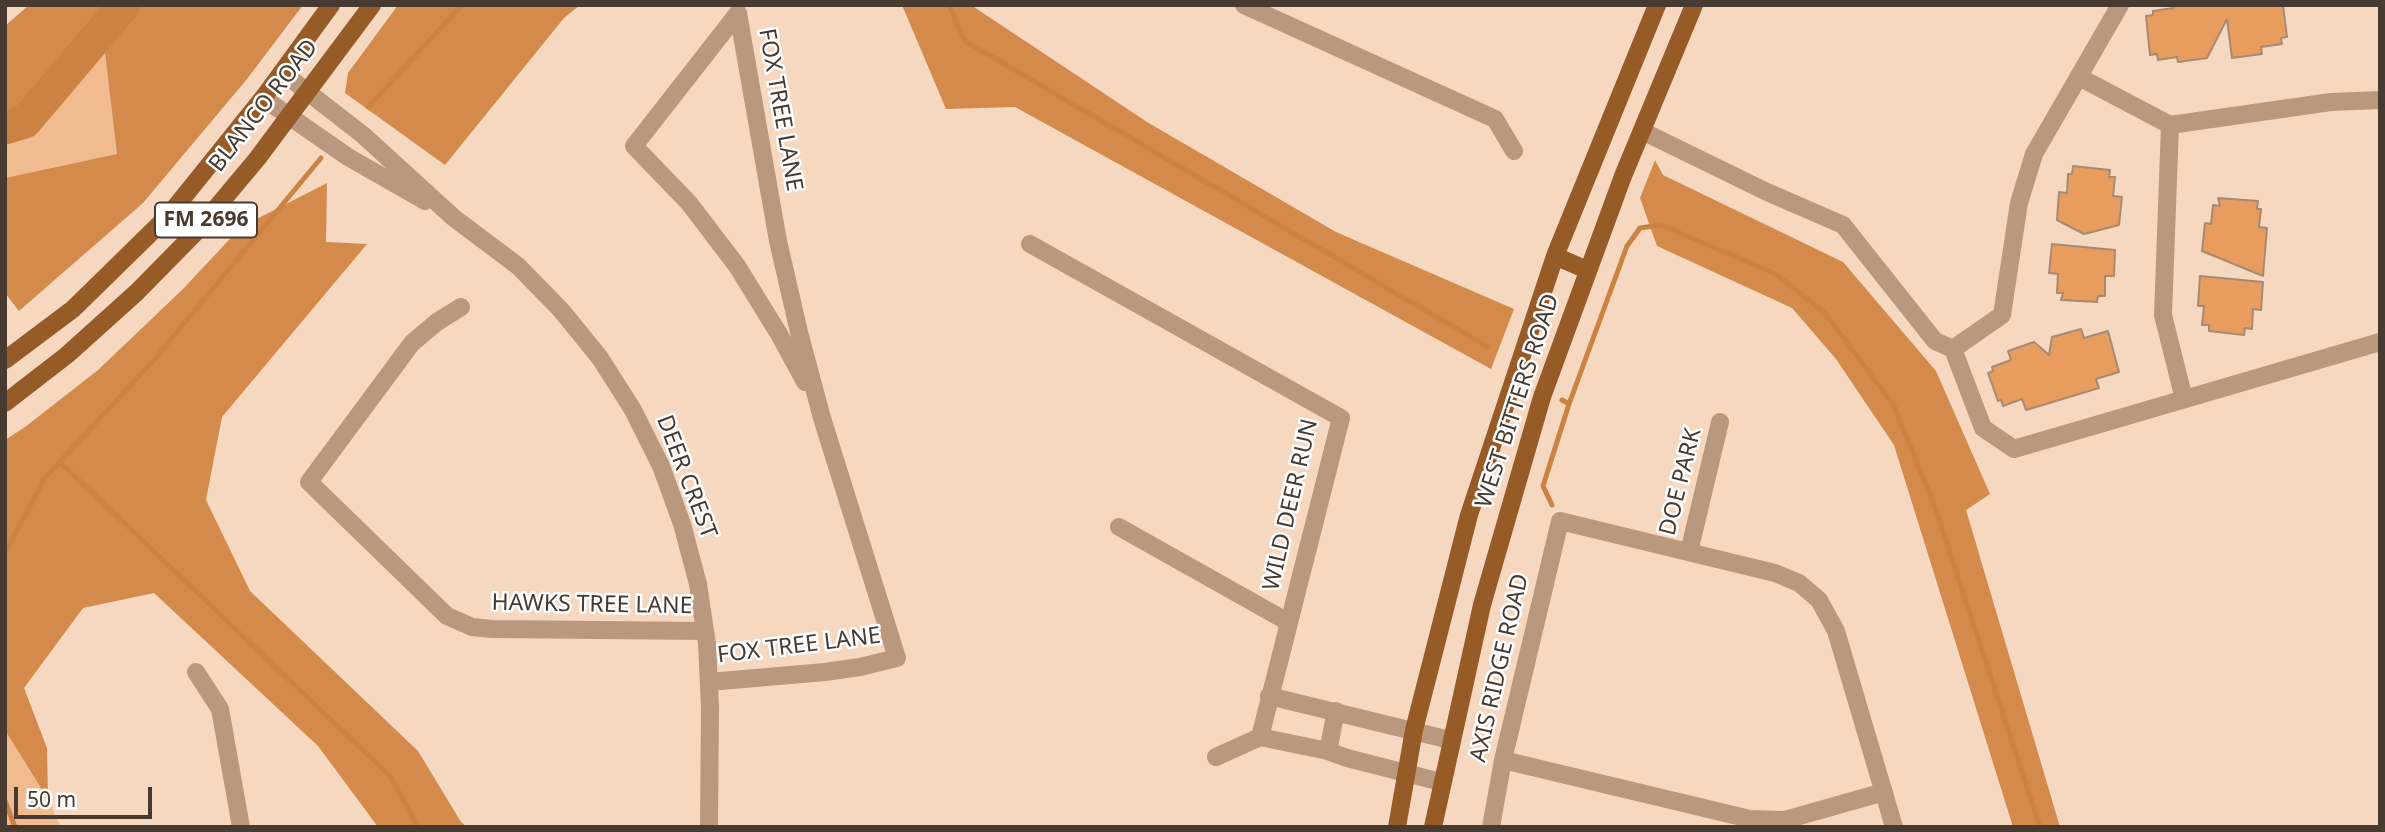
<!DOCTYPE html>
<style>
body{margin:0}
#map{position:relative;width:2385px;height:832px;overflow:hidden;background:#f6d8c1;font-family:"Noto Sans",sans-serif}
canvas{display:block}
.frame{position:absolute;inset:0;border:7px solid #463a31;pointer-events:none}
.scale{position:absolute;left:14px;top:787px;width:138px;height:32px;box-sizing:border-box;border:4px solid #463a31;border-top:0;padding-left:9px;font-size:21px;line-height:24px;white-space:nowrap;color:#463a31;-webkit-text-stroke:5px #fff;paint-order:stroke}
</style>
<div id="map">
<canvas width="2385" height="832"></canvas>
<div class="frame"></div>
<div class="scale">50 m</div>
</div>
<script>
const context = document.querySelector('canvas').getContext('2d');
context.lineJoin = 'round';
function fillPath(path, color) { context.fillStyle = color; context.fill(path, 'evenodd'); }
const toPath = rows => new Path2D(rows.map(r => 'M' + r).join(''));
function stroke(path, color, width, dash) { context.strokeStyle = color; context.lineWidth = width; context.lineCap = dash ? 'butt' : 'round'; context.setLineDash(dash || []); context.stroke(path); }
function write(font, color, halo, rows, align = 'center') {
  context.font = font + ' "Noto Sans",sans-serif'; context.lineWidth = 5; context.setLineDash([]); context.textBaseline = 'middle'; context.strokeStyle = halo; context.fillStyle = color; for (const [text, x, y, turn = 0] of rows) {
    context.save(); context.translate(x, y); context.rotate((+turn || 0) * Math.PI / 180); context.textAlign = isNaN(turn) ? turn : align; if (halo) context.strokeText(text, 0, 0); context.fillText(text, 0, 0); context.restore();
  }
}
fillPath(toPath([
 [105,52,117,154,5,178,5,114,15,111],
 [6,729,48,799,61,827,5,827]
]), '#f1bb90');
fillPath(toPath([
 [29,5,303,5,247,79,143,203,19,311,5,293,5,178,117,154,105,53,15,111,5,114,5,26],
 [398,5,580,5,564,18,445,165,345,93,348,73],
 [902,5,971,5,1147,122,1336,232,1514,309,1491,369,1015,107,946,109],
 [1655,160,1663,175,1843,262,1936,371,1990,494,1966,510,2060,827,2013,827,1894,445,1836,359,1792,308,1657,246,1640,198],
 [327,183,326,242,367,244,222,417,206,500,250,591,418,751,461,822,467,827,378,827,318,746,154,593,83,608,24,688,47,748,48,799,5,730,5,440,25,427,98,370,183,289,241,227]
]), '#d38a4b');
stroke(toPath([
 [949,5,965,41,1488,347],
 [368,107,462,5],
 [1562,400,1569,404,1627,246,1640,228,1661,225,1776,274,1825,313,1894,406,1935,507,2040,827],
 [60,462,390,776,418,827],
 [1552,505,1543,486,1569,404],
 [5,553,44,479,153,361,321,158],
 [5,801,15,827]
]), '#cb8243', 5);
stroke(toPath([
 [5,128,25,122,124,5]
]), '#cb8243', 33);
const building = toPath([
 [2173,5,2283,5,2287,37,2281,38,2282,44,2261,47,2262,54,2232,58,2227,19,2207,58,2178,62,2177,57,2158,60,2157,54,2150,55,2146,16,2153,15,2153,11,2173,8,2173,5],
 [2073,166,2110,170,2109,177,2115,177,2113,196,2122,197,2119,225,2084,234,2057,220,2059,192,2067,193,2068,174,2072,174,2073,166],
 [2218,198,2258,201,2257,209,2261,209,2259,227,2267,228,2263,276,2202,251,2205,223,2211,224,2213,205,2220,206,2218,198],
 [2052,244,2115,250,2114,276,2105,276,2105,296,2098,296,2097,302,2061,300,2063,293,2057,293,2058,274,2049,273,2052,244],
 [2200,276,2263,282,2261,310,2253,309,2252,329,2245,328,2244,335,2209,331,2209,325,2202,325,2204,306,2198,306,2200,276],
 [2081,329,2084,338,2108,331,2119,372,2096,379,2099,388,2026,410,2022,399,2003,406,2001,400,1998,401,1988,373,1993,371,1992,367,2011,360,2008,351,2034,342,2049,355,2052,337,2081,329]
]);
fillPath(building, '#e89c5e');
stroke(building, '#a68a74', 2);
stroke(toPath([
 [1244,5,1495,119,1514,151],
 [738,13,634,146,689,203,737,266,779,334,805,382],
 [282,72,363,135,454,218,518,266,561,310,600,358,633,410,661,466,682,524,698,584,707,644,710,707,709,827],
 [2079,77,2170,125,2331,102,2380,100],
 [263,98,348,157,425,201],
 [2170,125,2163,315,2184,399],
 [1642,131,1767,192,1843,225,1935,341,1953,349,2002,315,2019,203,2034,154,2120,5],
 [1030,244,1341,418,1260,737,1216,757],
 [461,307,437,322,412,343,309,482,447,616,472,627,492,629,705,631],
 [1953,349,1983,428,2014,449,2380,342],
 [1119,527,1288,622],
 [1689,552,1720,422],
 [196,672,220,709,241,827],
 [709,682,825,672,860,667,897,658,822,418,799,332,778,241,738,13],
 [1269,696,1450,740],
 [1260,737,1328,751,1347,758,1441,782],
 [1328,751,1336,711],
 [1503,760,1750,819,1785,820,1884,792],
 [1491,827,1503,760,1560,521,1775,573,1799,583,1819,600,1836,631,1894,827]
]), '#b9987e', 18);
stroke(toPath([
 [1555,256,1587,270],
 [5,360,73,309,169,215,263,98,331,5],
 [5,403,67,355,137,292,195,233,257,159,372,5],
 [1397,827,1414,730,1469,515,1555,256,1657,5],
 [1433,827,1482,605,1542,397,1623,176,1694,5]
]), '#965b27', 18);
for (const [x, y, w] of [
 [206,220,102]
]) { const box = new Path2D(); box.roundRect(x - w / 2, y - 17.5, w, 35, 5); context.fillStyle = '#fff'; context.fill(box); stroke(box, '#463a31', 2); }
write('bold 21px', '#463a31', null, [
 ["FM 2696",206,220]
]);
write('23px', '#463a31', '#fff', [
 ["BLANCO ROAD",264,106,-52],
 ["FOX TREE LANE",780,110,80],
 ["WEST BITTERS ROAD",1518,401,-72],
 ["DEER CREST",686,477,69],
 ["DOE PARK",1681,482,-76],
 ["WILD DEER RUN",1291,505,-77],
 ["HAWKS TREE LANE",592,605,1],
 ["FOX TREE LANE",799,646,-7],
 ["AXIS RIDGE ROAD",1500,668,-77]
]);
</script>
